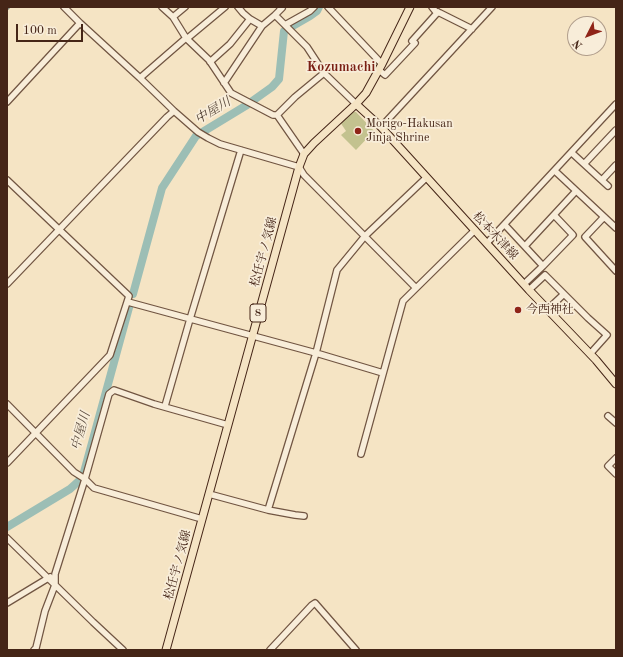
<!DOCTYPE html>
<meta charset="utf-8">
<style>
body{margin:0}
#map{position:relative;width:623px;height:657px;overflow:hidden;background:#f5e4c4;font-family:"Old Standard TT",serif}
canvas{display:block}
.frame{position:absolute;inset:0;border:8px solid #452517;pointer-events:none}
.north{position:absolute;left:567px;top:16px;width:40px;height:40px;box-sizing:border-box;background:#f8edd9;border:1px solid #b09d8b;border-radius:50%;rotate:228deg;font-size:11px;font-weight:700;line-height:16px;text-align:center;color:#452517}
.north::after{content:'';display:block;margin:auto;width:14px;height:18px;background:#8f2418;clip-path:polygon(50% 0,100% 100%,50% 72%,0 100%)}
.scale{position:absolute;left:16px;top:24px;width:67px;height:18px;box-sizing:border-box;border:2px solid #452517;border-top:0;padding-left:5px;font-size:12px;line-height:14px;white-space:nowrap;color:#452517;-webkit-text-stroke:3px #f8edd9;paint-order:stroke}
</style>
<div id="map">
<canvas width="623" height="657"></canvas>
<div class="frame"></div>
<div class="north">N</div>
<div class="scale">100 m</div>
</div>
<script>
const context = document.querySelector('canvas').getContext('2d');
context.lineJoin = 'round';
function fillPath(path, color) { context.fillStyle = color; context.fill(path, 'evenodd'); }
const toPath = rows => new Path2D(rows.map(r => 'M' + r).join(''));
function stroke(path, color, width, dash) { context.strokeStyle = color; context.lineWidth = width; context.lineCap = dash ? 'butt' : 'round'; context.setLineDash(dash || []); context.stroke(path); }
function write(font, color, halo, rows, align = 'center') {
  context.font = font + ' "Old Standard TT","Noto Serif JP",serif'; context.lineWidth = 3.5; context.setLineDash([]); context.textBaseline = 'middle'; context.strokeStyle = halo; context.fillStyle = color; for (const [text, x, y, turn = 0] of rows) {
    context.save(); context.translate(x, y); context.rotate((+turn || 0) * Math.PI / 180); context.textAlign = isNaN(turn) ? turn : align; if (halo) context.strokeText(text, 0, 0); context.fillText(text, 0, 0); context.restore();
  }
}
fillPath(toPath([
 [351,112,356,112,374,131,356,150,341,135,346,131,340,122]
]), '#c3c28f');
stroke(toPath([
 [7,10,10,7]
]), '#798176', 1.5);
stroke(toPath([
 [251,102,272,87,279,79,284,31,310,16,317,11,319,7],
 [133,294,162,188,196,136,247,105],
 [7,527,70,489,80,480,84,472,130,304]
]), '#9cbeb5', 8);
const minor = toPath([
 [64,7,80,23,140,78,174,111,198,132,208,138,220,144,299,167,304,175,416,288],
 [162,7,173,17,186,38,209,60,231,93,273,115,277,115,304,154],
 [238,7,243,13,250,19],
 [328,7,382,64],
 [432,7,436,12,440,13,472,29],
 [275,15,282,8,280,7],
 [173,17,185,7],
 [285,25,310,11,314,7],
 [412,41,438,12],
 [210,62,230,44,250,19,262,26],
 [379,70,385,75,415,43],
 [140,78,186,38,189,37,225,7],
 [224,83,262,26,275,15,307,47,324,73,356,104],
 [7,102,80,23],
 [277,115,295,97,324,73],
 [381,127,492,7],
 [572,153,608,186],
 [585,163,616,130],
 [555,171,616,228],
 [7,180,129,296,110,355,7,463],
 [602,180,616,165],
 [604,217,585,237,616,271],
 [505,225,543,266],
 [487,243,616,104],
 [525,246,576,191],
 [7,284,167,117,174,111],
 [524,284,543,266,573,235,554,215],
 [529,290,545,275,588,318,607,335,590,354],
 [128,302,316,353,383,373],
 [548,309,564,294],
 [7,404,74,472,85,479,94,488,202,519],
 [165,406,190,319,241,150],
 [608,416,616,423],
 [361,454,403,301,475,230],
 [616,458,608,466,616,474],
 [209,494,268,510,295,515,304,516],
 [268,510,316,353,337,270,365,236,426,178],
 [7,538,93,622,123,650],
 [7,603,50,577],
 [34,650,36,648,45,611,55,585,55,574,85,479,109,394,114,390,154,404,228,425],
 [270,650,312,605,315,603,356,650]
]);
const major = toPath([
 [356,104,381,127,529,290,596,360,616,384],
 [166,650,299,167,304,154,314,143,356,104,366,93,382,64,410,7]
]);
stroke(minor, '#715542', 8);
stroke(major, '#452517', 9);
stroke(minor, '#f8edd9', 5.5);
stroke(major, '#f5e4c4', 7);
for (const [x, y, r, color] of [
 [358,131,4,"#8f2418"],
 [518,310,4,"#8f2418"]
]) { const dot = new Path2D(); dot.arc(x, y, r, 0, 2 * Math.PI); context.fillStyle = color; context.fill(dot); stroke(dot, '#f8edd9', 1.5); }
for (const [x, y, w] of [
 [258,313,16]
]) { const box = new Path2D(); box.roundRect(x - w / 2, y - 9, w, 18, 3); context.fillStyle = '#f8edd9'; context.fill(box); stroke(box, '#452517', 1); }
write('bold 11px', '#452517', null, [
 ["8",258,313]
]);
write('12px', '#452517', '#f8edd9', [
 ["Morigo-Hakusan",366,124],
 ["Jinja Shrine",366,138],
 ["今西神社",526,310]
], 'left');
write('12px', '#452517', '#f8edd9', [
 ["松本木津線",495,236,47],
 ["松任宇ノ気線",264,252,-75],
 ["松任宇ノ気線",178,565,-75]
]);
write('italic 13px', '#5b4b3e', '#f8edd9', [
 ["中屋川",213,111,-31],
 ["中屋川",81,431,-74]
]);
write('bold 14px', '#7a1f14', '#f8edd9', [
 ["Kozumachi",341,67]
]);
</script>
